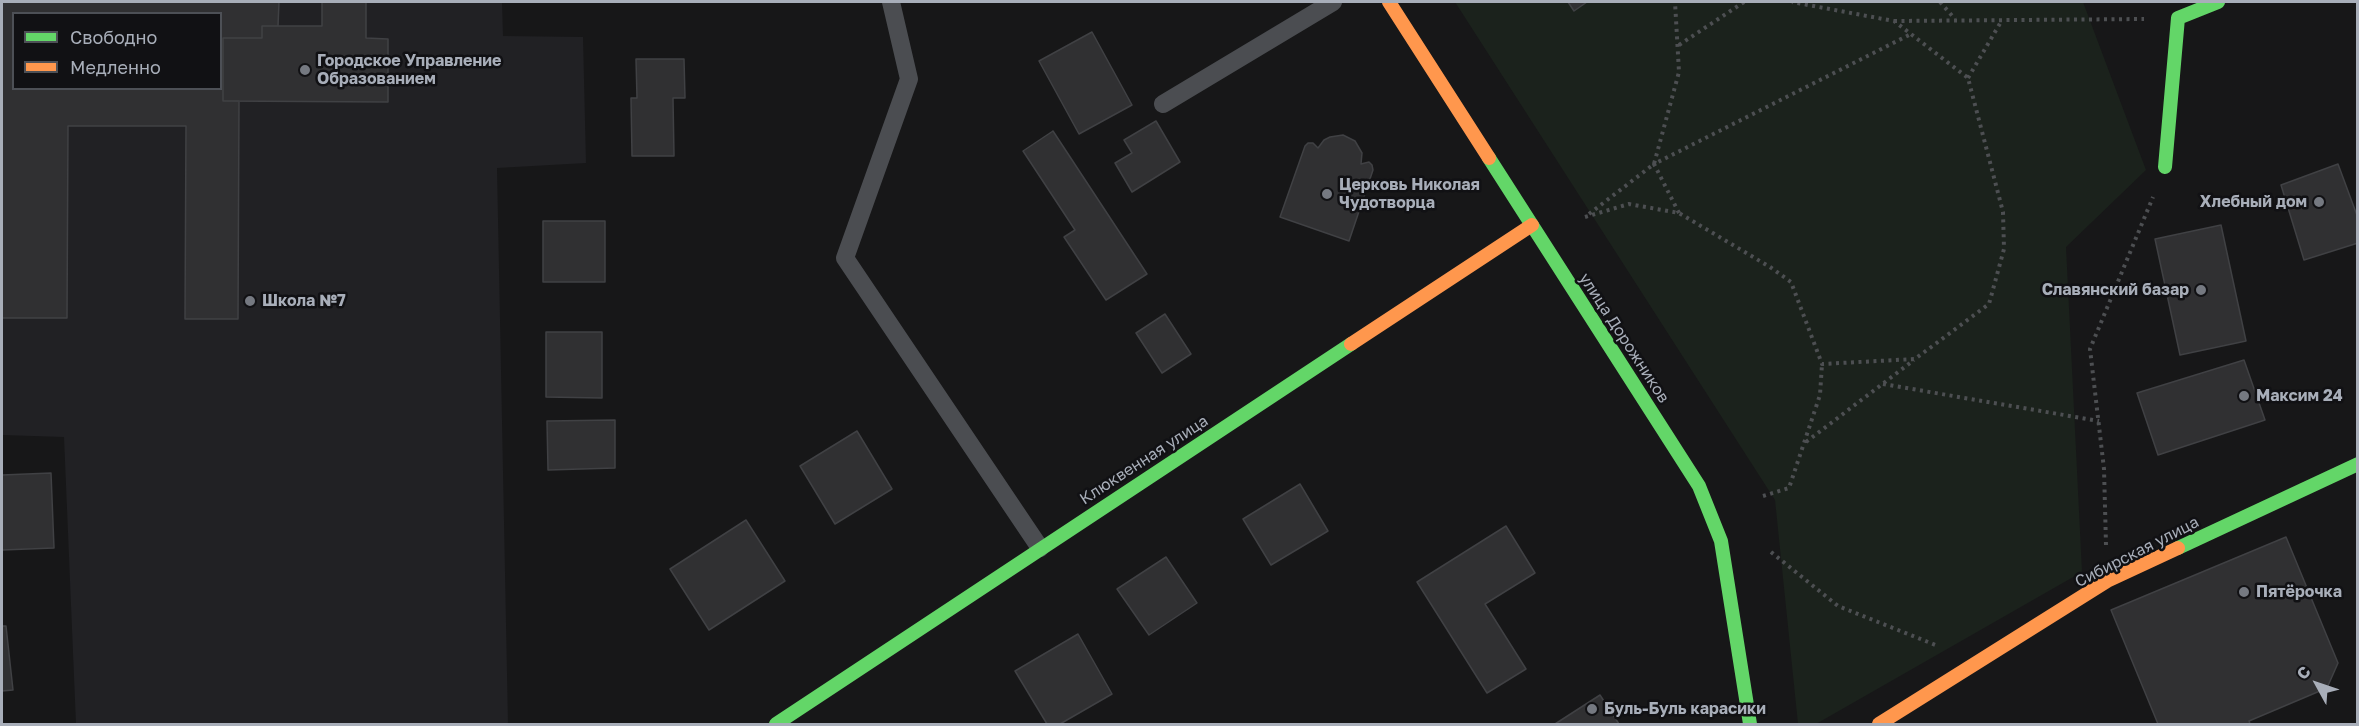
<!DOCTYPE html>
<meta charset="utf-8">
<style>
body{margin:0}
#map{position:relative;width:2359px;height:726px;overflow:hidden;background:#171718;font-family:"Golos Text",sans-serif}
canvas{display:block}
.frame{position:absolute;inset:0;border:3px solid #a8aeb9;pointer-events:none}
.legend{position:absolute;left:12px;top:12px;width:210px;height:78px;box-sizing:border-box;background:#111114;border:2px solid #4d5056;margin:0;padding:8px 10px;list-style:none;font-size:18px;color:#a8aeb9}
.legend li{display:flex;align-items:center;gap:12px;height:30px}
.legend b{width:30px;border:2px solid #4d5056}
.north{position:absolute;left:2287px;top:654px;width:60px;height:60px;-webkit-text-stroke:4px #111114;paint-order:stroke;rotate:310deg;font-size:16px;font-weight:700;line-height:24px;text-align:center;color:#a8aeb9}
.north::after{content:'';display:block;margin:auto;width:21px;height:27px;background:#a8aeb9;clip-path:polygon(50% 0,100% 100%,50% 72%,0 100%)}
</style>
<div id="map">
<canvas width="2359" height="726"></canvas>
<div class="frame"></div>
<ul class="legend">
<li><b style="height:8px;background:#63d668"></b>Свободно</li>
<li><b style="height:8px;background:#ff974d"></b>Медленно</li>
</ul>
<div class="north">С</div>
</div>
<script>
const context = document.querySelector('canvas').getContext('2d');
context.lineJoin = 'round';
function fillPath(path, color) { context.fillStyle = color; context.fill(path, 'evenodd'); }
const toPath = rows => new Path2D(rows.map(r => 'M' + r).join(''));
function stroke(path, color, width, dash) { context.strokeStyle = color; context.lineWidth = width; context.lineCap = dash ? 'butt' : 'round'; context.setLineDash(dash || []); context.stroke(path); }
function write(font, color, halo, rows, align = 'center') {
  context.font = font + ' "Golos Text",sans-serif'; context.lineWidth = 5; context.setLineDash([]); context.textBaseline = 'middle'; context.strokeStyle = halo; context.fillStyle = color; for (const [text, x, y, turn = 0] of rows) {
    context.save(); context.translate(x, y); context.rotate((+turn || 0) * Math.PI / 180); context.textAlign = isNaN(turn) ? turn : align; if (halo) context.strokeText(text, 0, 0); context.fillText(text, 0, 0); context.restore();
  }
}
fillPath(toPath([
 [2,2,502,2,503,36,583,37,586,163,497,168,508,724,76,724,64,437,2,435],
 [14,14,220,14,220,88,14,88]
]), '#212124');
fillPath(toPath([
 [1455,2,2083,2,2146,170,2066,247,2082,572,1816,724,1798,724,1775,500]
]), '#1b221c');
const building = toPath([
 [2,2,279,2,278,26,262,26,262,38,223,38,223,101,239,101,238,319,185,319,186,126,68,126,67,318,2,318,2,2],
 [14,14,220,14,220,88,14,88,14,14],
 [322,2,366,2,366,38,388,39,388,102,223,101,223,38,262,38,262,26,322,26,322,2],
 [1568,2,1587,2,1574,11,1568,2],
 [1092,32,1132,105,1079,134,1039,61,1092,32],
 [636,59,684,59,685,98,673,98,674,156,632,156,631,98,637,98,636,59],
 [1156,121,1180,162,1132,192,1115,163,1132,153,1124,140,1156,121],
 [1053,131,1147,274,1106,300,1064,237,1075,230,1023,151,1053,131],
 [1343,135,1355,141,1362,153,1361,164,1369,162,1372,165,1373,170,1349,241,1280,217,1305,146,1308,143,1313,143,1318,148,1324,140,1330,137,1343,135],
 [2338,164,2358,218,2358,243,2304,260,2281,185,2338,164],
 [543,221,605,221,605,282,543,282,543,221],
 [2221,225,2246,341,2180,355,2155,239,2221,225],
 [1165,314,1191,354,1162,373,1136,333,1165,314],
 [546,332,602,332,602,398,546,397,546,332],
 [2244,360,2265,420,2158,455,2137,393,2244,360],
 [615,420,615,468,548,470,547,421,615,420],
 [857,431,892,489,835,524,800,466,857,431],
 [51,473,54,548,2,550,2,475,51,473],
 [1300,484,1328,531,1271,565,1243,519,1300,484],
 [746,520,785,581,709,630,670,569,746,520],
 [1506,526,1535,573,1485,604,1526,669,1487,693,1417,582,1506,526],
 [2286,537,2338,663,2327,688,2249,721,2250,724,2158,724,2111,610,2286,537],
 [1166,557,1197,603,1149,635,1117,589,1166,557],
 [2,626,6,626,13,690,2,691,2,626],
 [1078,634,1112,694,1060,724,1047,724,1015,671,1078,634],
 [1600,695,1619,724,1555,724,1600,695]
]);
fillPath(building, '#303032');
stroke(building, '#404144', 1.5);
stroke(toPath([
 [1940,2,1955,19],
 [1894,21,2144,19],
 [1679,45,1744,2],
 [1968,78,2002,20],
 [1679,213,1654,164,1911,34],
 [1589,214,1654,164,1679,72,1675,2],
 [1585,217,1629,204,1679,213,1770,267,1791,282,1822,364,1915,359,1989,304,2004,249,2003,212,1968,78,1894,21,1792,2],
 [1883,384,2099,421],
 [1806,442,1914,360],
 [1763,496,1789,488,1820,395,1822,364],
 [2106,545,2104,469,2090,349,2153,197],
 [1771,552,1838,606,1938,646]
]), '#4d4f52', 4, [3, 4.5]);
stroke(toPath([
 [891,2,909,79,845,258,1040,548],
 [1163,104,1333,2]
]), '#4b4d51', 18);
stroke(toPath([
 [1489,158,1699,486,1721,541,1750,724],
 [2165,167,2178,18,2218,2],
 [2178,548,2358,464],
 [776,724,1351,344]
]), '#63d668', 14);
stroke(toPath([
 [1389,2,1489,158],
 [1351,344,1532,225],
 [1879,724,2107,581,2178,548]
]), '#ff974d', 14);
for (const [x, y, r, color] of [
 [305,70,6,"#757981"],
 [1327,194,6,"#757981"],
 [2319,202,6,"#757981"],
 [2201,290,6,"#757981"],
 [250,301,6,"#757981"],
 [2244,396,6,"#757981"],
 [2244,592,6,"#757981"],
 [1592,709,6,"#757981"]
]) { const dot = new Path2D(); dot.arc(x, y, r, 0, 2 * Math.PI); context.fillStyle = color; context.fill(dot); stroke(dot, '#111114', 2); }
write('bold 16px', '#a8aeb9', '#111114', [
 ["Городское Управление",317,61],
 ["Образованием",317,79],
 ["Церковь Николая",1339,185],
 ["Чудотворца",1339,203],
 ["Хлебный дом",2307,202,"right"],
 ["Славянский базар",2189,290,"right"],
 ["Школа №7",262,301],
 ["Максим 24",2256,396],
 ["Пятёрочка",2256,592],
 ["Буль-Буль карасики",1604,709]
], 'left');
write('16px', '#a8aeb9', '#111114', [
 ["улица Дорожников",1624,338,57],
 ["Клюквенная улица",1144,460,-33],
 ["Сибирская улица",2137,552,-27]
]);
</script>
